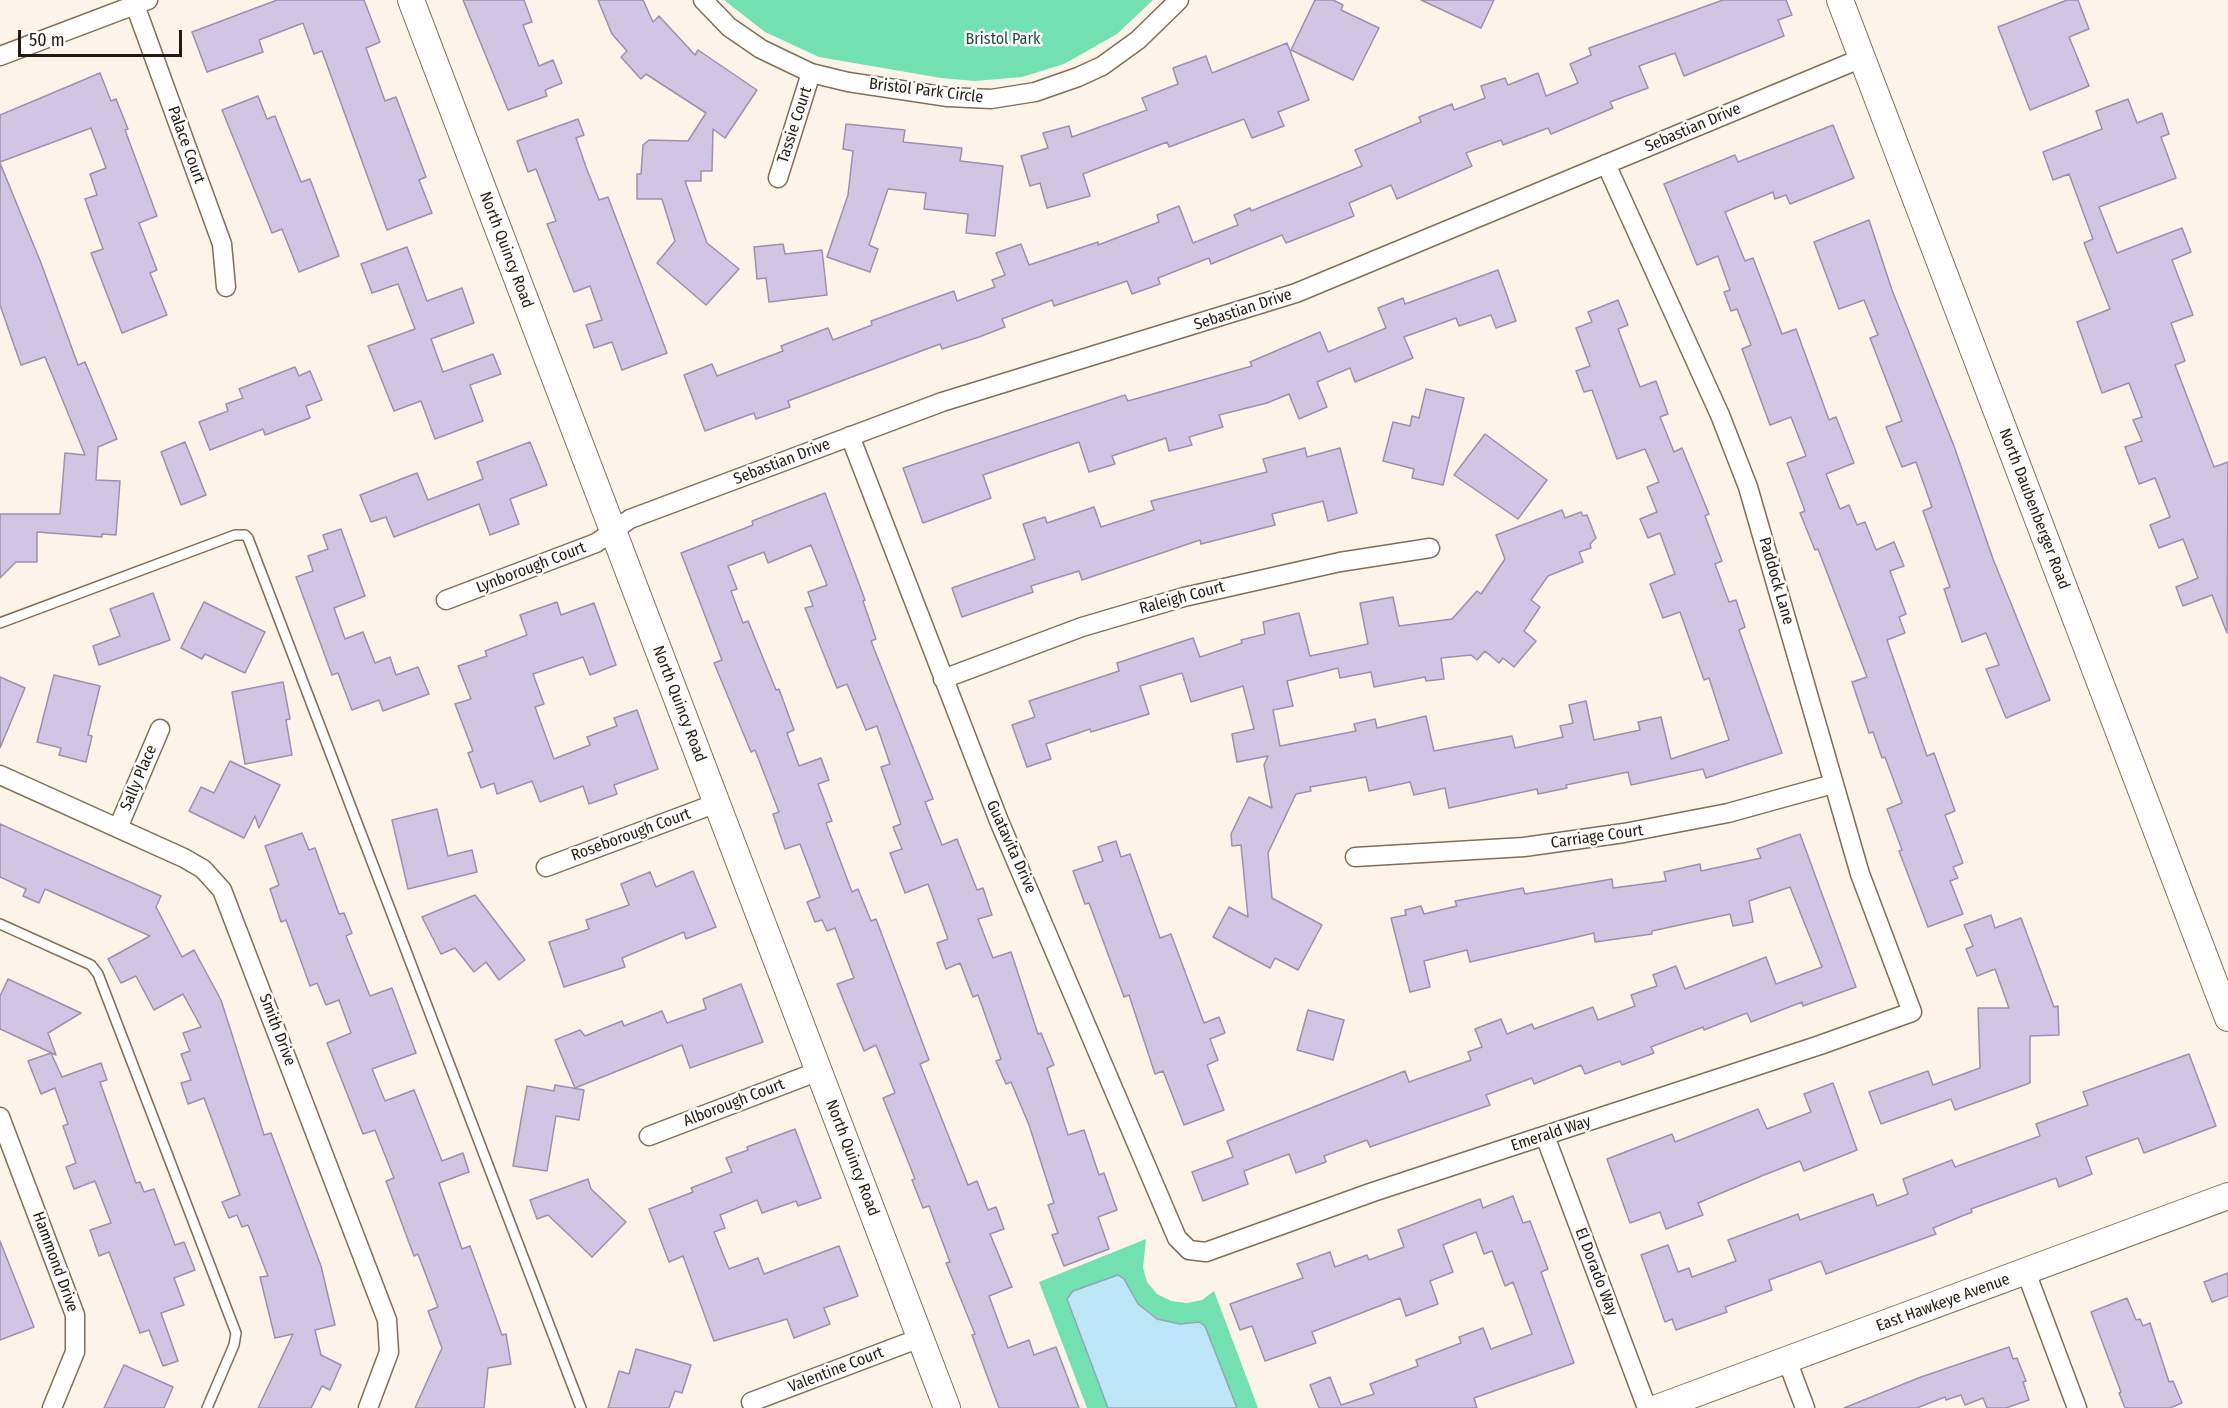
<!DOCTYPE html>
<style>
body{margin:0}
#map{position:relative;width:2228px;height:1408px;overflow:hidden;background:#fdf4e9;font-family:"Fira Sans Condensed",sans-serif}
canvas{display:block}
.scale{position:absolute;left:18px;top:30px;width:164px;height:27px;box-sizing:border-box;border:3px solid #221b11;border-top:0;padding-left:8px;font-size:18px;line-height:21px;white-space:nowrap;color:#221b11;-webkit-text-stroke:4px #fff;paint-order:stroke}
</style>
<div id="map">
<canvas width="2228" height="1408"></canvas>
<div class="scale">50 m</div>
</div>
<script>
const context = document.querySelector('canvas').getContext('2d');
context.lineJoin = 'round';
function fillPath(path, color) { context.fillStyle = color; context.fill(path, 'evenodd'); }
const toPath = rows => new Path2D(rows.map(r => 'M' + r).join(''));
function stroke(path, color, width, dash) { context.strokeStyle = color; context.lineWidth = width; context.lineCap = dash ? 'butt' : 'round'; context.setLineDash(dash || []); context.stroke(path); }
function write(font, color, halo, rows, align = 'center') {
  context.font = font + ' "Fira Sans Condensed",sans-serif'; context.lineWidth = 5; context.setLineDash([]); context.textBaseline = 'middle'; context.strokeStyle = halo; context.fillStyle = color; for (const [text, x, y, turn = 0] of rows) {
    context.save(); context.translate(x, y); context.rotate((+turn || 0) * Math.PI / 180); context.textAlign = isNaN(turn) ? turn : align; if (halo) context.strokeText(text, 0, 0); context.fillText(text, 0, 0); context.restore();
  }
}
fillPath(toPath([
 [724,0,1153,0,1117,34,1064,64,1022,77,975,81,941,78,819,57,765,32],
 [1146,1239,1143,1268,1147,1282,1157,1294,1171,1301,1187,1303,1202,1300,1214,1291,1258,1408,1087,1408,1039,1282]
]), '#73e0b2');
const water = toPath([
 [1118,1275,1124,1279,1138,1304,1157,1319,1180,1324,1199,1322,1205,1326,1237,1408,1108,1408,1067,1299,1073,1291,1118,1275]
]);
fillPath(water, '#bce6f7');
stroke(water, '#8ea9b2', 1.5);
const building = toPath([
 [277,0,364,0,380,42,366,48,385,101,396,97,426,177,419,180,432,213,387,230,322,51,314,54,303,23,259,40,263,52,207,72,192,32,277,0],
 [463,0,524,0,532,22,523,25,539,66,553,60,562,83,545,90,547,96,508,110,463,0],
 [598,0,643,0,653,22,659,16,695,55,698,50,757,90,725,138,713,129,712,171,701,171,701,181,685,181,707,243,739,269,706,305,657,263,675,241,662,199,637,199,637,174,641,174,643,145,649,140,688,141,706,113,646,74,641,79,639,77,621,57,627,51,612,34,598,0],
 [1315,0,1333,0,1343,5,1341,10,1379,28,1353,80,1291,50,1315,0],
 [1421,0,1494,0,1481,28,1421,0],
 [1723,0,1786,0,1792,15,1778,20,1784,36,1684,76,1675,53,1639,66,1648,88,1610,102,1613,108,1551,134,1548,128,1503,145,1501,140,1466,153,1472,166,1397,199,1391,185,1349,203,1354,216,1286,243,1282,235,1211,264,1209,258,1158,278,1160,284,1132,294,1127,281,1054,306,1052,300,1002,319,1005,327,979,337,942,349,940,344,788,401,790,407,756,419,754,413,705,431,684,375,712,364,717,376,783,351,781,346,828,328,833,340,872,325,871,321,954,291,957,301,995,287,992,280,1005,275,996,253,1021,244,1029,265,1098,242,1098,245,1159,222,1157,215,1179,206,1193,243,1238,225,1234,215,1250,208,1251,211,1362,166,1355,150,1421,122,1419,117,1452,104,1454,110,1485,98,1481,86,1505,78,1508,85,1538,73,1546,96,1578,83,1570,64,1591,55,1589,48,1723,0],
 [2067,0,2078,0,2089,29,2069,37,2089,86,2030,110,1998,27,2067,0],
 [1287,43,1309,100,1278,112,1284,126,1252,138,1244,119,1169,147,1167,142,1083,174,1090,196,1047,208,1040,183,1030,186,1021,156,1048,148,1043,133,1069,126,1072,137,1147,110,1142,98,1178,84,1173,68,1206,56,1212,73,1287,43],
 [100,73,111,101,116,99,128,129,125,130,157,216,139,223,157,270,150,273,167,315,122,333,91,253,103,249,85,199,97,195,90,174,106,168,91,128,0,162,0,115,100,73],
 [258,96,267,119,275,116,301,182,310,179,339,256,299,272,282,229,272,233,222,110,258,96],
 [2128,99,2137,123,2162,113,2169,134,2161,137,2176,178,2099,207,2117,253,2182,228,2191,252,2172,260,2193,315,2171,323,2185,361,2175,365,2214,467,2228,462,2227,633,2212,595,2183,606,2176,587,2198,578,2183,539,2159,548,2150,525,2170,517,2155,478,2139,484,2125,447,2142,441,2133,420,2142,417,2129,383,2102,393,2077,322,2110,309,2084,243,2093,239,2069,174,2053,180,2043,152,2102,129,2096,111,2128,99],
 [578,119,584,135,576,138,586,167,599,200,608,197,667,353,622,370,612,342,594,348,586,325,602,320,590,286,574,292,547,224,556,221,536,169,528,172,517,141,578,119],
 [846,124,905,130,903,142,962,148,960,161,1003,166,995,236,966,233,968,214,924,209,926,193,888,189,869,245,878,249,870,272,827,257,848,195,853,151,843,149,846,124],
 [1833,125,1854,178,1790,204,1786,195,1775,199,1773,192,1725,212,1745,261,1753,258,1782,334,1796,329,1829,420,1836,417,1854,463,1826,474,1840,509,1849,505,1857,525,1865,522,1876,550,1894,542,1904,566,1890,571,1906,614,1899,617,1905,633,1887,640,1927,756,1934,753,1955,811,1945,815,1963,863,1953,867,1958,878,1950,881,1963,914,1928,927,1899,851,1902,850,1887,809,1902,803,1885,757,1882,758,1873,732,1869,733,1852,682,1867,677,1818,549,1815,550,1800,513,1805,511,1787,463,1806,456,1791,417,1770,425,1742,349,1751,345,1737,309,1731,311,1724,292,1730,290,1718,256,1697,265,1664,184,1735,155,1738,162,1833,125],
 [0,163,41,263,78,365,85,362,117,439,98,447,96,480,120,481,116,535,102,534,102,537,37,532,37,562,16,562,0,578,0,514,60,514,65,453,85,455,45,357,21,365,0,305,0,163],
 [1869,220,1892,290,1954,446,1993,559,2050,700,2006,718,1986,669,1999,665,1986,633,1962,642,1944,589,1950,587,1923,511,1932,507,1916,462,1902,467,1886,427,1902,421,1870,338,1878,335,1864,300,1839,309,1814,242,1869,220],
 [783,244,785,254,822,250,827,295,769,302,766,278,757,279,754,247,783,244],
 [407,247,427,301,462,288,474,323,431,339,443,372,493,354,501,374,470,385,483,421,435,439,421,401,394,411,368,346,415,329,398,284,372,293,361,264,407,247],
 [1498,270,1516,321,1496,328,1491,315,1459,326,1456,318,1404,337,1413,358,1355,382,1350,368,1317,382,1327,407,1299,419,1289,394,1267,403,1219,415,1223,427,1189,437,1192,445,1169,451,1166,438,1112,456,1115,464,1089,472,1079,442,983,475,991,498,923,523,903,468,1125,395,1128,401,1252,366,1250,362,1320,332,1328,352,1386,328,1378,308,1403,298,1405,304,1498,270],
 [1618,300,1628,325,1618,329,1640,387,1656,381,1668,414,1660,417,1674,452,1682,448,1709,514,1705,516,1722,561,1715,564,1729,602,1736,600,1745,627,1739,630,1782,753,1706,778,1703,769,1631,785,1628,772,1566,785,1567,788,1538,794,1537,789,1449,808,1445,788,1414,795,1410,782,1369,791,1366,777,1310,787,1311,791,1296,794,1268,853,1272,898,1322,925,1298,970,1275,958,1270,968,1213,937,1229,907,1248,917,1241,845,1232,846,1231,834,1249,797,1272,808,1264,765,1268,756,1237,762,1232,734,1254,729,1243,686,1191,702,1182,673,1140,686,1149,714,1091,732,1090,729,1046,744,1051,759,1027,767,1012,725,1035,717,1029,701,1119,671,1117,663,1193,638,1200,657,1242,643,1241,640,1265,634,1263,622,1299,613,1310,656,1368,644,1360,603,1393,597,1399,626,1452,619,1477,591,1481,594,1505,559,1496,535,1562,510,1565,518,1581,512,1583,516,1587,515,1596,538,1590,544,1591,548,1579,552,1583,562,1548,576,1531,600,1540,607,1524,631,1536,641,1514,667,1503,658,1499,663,1485,651,1477,660,1471,655,1441,658,1444,679,1426,681,1425,677,1374,687,1371,672,1340,678,1338,668,1287,681,1293,706,1273,710,1280,746,1356,731,1354,724,1375,719,1377,728,1426,716,1434,751,1512,736,1515,748,1563,737,1560,726,1573,723,1569,705,1586,701,1594,740,1640,730,1638,722,1661,717,1671,759,1729,740,1709,678,1704,680,1680,612,1663,618,1650,584,1675,574,1660,533,1648,538,1640,519,1657,512,1647,487,1659,482,1645,449,1617,459,1592,390,1584,392,1576,371,1590,366,1576,328,1592,322,1588,312,1618,300],
 [295,367,299,376,310,371,322,400,306,406,310,418,265,435,263,429,210,450,199,422,228,411,226,404,243,398,239,389,295,367],
 [1426,389,1464,398,1443,485,1412,478,1414,469,1383,461,1393,422,1410,426,1412,416,1419,418,1426,389],
 [1485,434,1547,480,1518,519,1454,475,1485,434],
 [185,442,206,495,181,505,161,452,185,442],
 [530,442,547,485,510,499,519,524,490,535,479,504,394,537,386,517,371,522,360,495,417,473,428,500,483,479,477,462,530,442],
 [1305,448,1307,457,1340,448,1357,513,1328,521,1323,501,1272,514,1275,525,1201,544,1200,540,1082,580,1079,571,1031,586,1033,592,962,617,952,588,1035,559,1023,524,1045,517,1047,523,1094,507,1101,527,1154,510,1151,501,1267,472,1263,459,1305,448],
 [825,493,865,600,863,601,876,639,871,641,933,799,925,802,942,845,957,839,977,890,983,888,992,915,978,919,993,958,1011,952,1038,1034,1041,1033,1054,1065,1047,1068,1068,1135,1084,1130,1099,1175,1104,1173,1117,1210,1098,1217,1109,1249,1064,1266,1052,1235,1058,1233,1048,1205,1054,1203,1029,1125,1011,1082,1006,1084,996,1061,1001,1059,978,995,973,997,960,963,946,969,937,943,948,939,928,884,905,893,890,853,902,849,893,827,901,824,881,767,890,764,877,726,866,730,847,684,837,688,805,608,813,606,808,592,827,585,811,545,768,563,764,552,728,566,737,589,731,591,743,623,748,621,776,690,779,689,794,730,787,733,799,766,821,758,829,780,818,784,832,821,826,823,852,892,858,889,871,921,876,919,929,1060,920,1064,968,1185,977,1181,988,1210,996,1207,1004,1229,990,1234,1012,1287,989,1296,1008,1348,1029,1340,1034,1355,1056,1347,1079,1408,999,1408,972,1335,975,1334,946,1263,950,1262,929,1206,923,1208,912,1180,915,1179,883,1098,895,1093,876,1045,864,1051,837,984,854,978,835,928,827,931,822,920,815,922,807,902,820,897,800,844,785,849,773,814,779,812,755,750,751,752,714,663,722,660,681,553,753,525,752,521,825,493],
 [341,529,365,596,334,608,345,639,363,632,375,663,390,657,396,675,418,667,429,694,383,711,379,700,352,710,338,673,332,675,296,577,313,571,308,556,328,549,323,535,341,529],
 [153,593,170,640,99,665,93,646,120,636,110,609,153,593],
 [204,602,265,632,245,673,205,654,202,659,181,648,204,602],
 [557,602,561,615,594,603,616,665,590,675,583,657,533,674,544,704,535,707,554,759,590,745,587,737,617,726,614,718,637,710,658,769,614,785,617,794,589,804,583,786,540,802,532,781,497,794,494,783,481,788,468,753,473,751,455,704,471,699,458,666,487,656,485,651,527,635,520,615,557,602],
 [54,675,100,686,88,735,92,736,86,762,59,755,61,748,37,742,54,675],
 [0,677,25,688,0,748,0,677],
 [283,682,290,719,286,720,292,755,245,764,232,692,283,682],
 [230,761,280,785,259,828,255,816,244,838,189,811,201,787,214,793,230,761],
 [437,809,448,856,472,850,477,872,408,889,392,820,437,809],
 [0,824,161,896,156,907,182,957,194,950,221,1000,264,1135,271,1133,321,1266,335,1325,315,1330,321,1355,341,1365,330,1390,322,1386,311,1408,258,1408,293,1334,275,1338,260,1277,268,1276,248,1225,242,1227,237,1215,229,1218,222,1202,240,1195,204,1098,188,1104,181,1083,191,1080,181,1054,190,1051,183,1033,201,1027,183,994,154,1010,136,976,121,983,108,959,150,936,45,889,39,903,23,896,26,889,0,877,0,824],
 [302,833,309,850,315,848,339,914,344,913,352,933,346,936,370,996,392,988,416,1053,372,1069,385,1101,414,1090,442,1161,463,1153,469,1172,439,1183,462,1249,470,1246,502,1335,506,1334,511,1364,488,1368,484,1408,415,1408,442,1348,428,1311,438,1307,418,1254,414,1256,386,1181,394,1178,375,1130,363,1134,327,1043,351,1033,339,1000,326,1005,317,983,310,986,286,920,281,922,270,889,279,885,265,846,302,833],
 [1800,834,1856,987,1803,1006,1802,1002,1751,1022,1747,1013,1704,1030,1703,1027,1651,1047,1654,1053,1622,1065,1620,1061,1585,1074,1581,1065,1534,1084,1532,1078,1486,1095,1490,1105,1370,1147,1367,1140,1324,1156,1326,1162,1296,1173,1289,1154,1244,1171,1248,1184,1203,1201,1192,1172,1233,1157,1227,1141,1405,1071,1409,1082,1471,1060,1468,1052,1482,1047,1475,1029,1501,1019,1507,1034,1532,1024,1534,1029,1593,1007,1598,1020,1635,1006,1631,995,1657,986,1653,975,1676,966,1685,989,1766,957,1776,984,1822,967,1790,887,1749,901,1753,922,1733,926,1730,914,1652,931,1652,934,1595,942,1594,933,1470,962,1467,950,1424,961,1430,987,1410,992,1391,918,1406,915,1405,910,1421,906,1424,914,1457,906,1455,901,1523,888,1525,894,1612,879,1613,888,1666,881,1664,872,1700,864,1701,871,1761,858,1757,849,1800,834],
 [1116,841,1121,857,1130,854,1160,938,1171,934,1204,1023,1219,1017,1225,1033,1210,1039,1218,1060,1207,1065,1224,1110,1184,1125,1163,1071,1155,1074,1129,995,1124,997,1089,903,1085,904,1073,871,1103,861,1098,847,1116,841],
 [693,871,716,927,686,939,684,932,622,958,625,967,564,987,549,942,589,929,586,920,629,905,621,884,650,872,656,887,693,871],
 [475,895,525,960,499,980,486,962,474,972,455,948,441,954,422,917,475,895],
 [1991,915,1995,928,2021,918,2054,1007,2058,1006,2059,1035,2030,1036,2030,1083,1955,1110,1951,1099,1881,1124,1869,1092,1928,1071,1933,1085,1980,1068,1978,1008,2009,1008,1995,969,1977,976,1966,949,1973,946,1964,925,1991,915],
 [8,979,81,1013,48,1033,56,1055,0,1029,0,996,8,979],
 [741,984,763,1042,690,1068,682,1045,575,1088,555,1040,580,1030,585,1036,622,1021,624,1026,662,1011,667,1023,706,1009,703,999,741,984],
 [1308,1010,1344,1020,1333,1060,1297,1050,1308,1010],
 [51,1053,62,1077,101,1063,107,1080,100,1082,136,1183,140,1182,144,1192,154,1189,175,1245,184,1242,195,1270,174,1278,184,1305,161,1313,178,1361,163,1366,149,1330,140,1333,109,1252,99,1256,90,1230,111,1223,95,1181,74,1189,66,1167,76,1163,63,1126,68,1124,55,1088,41,1094,28,1061,51,1053],
 [2189,1054,2216,1126,2144,1153,2138,1138,2086,1157,2092,1174,2059,1187,2056,1178,1971,1209,1972,1212,1933,1228,1936,1234,1826,1274,1821,1261,1769,1280,1772,1290,1725,1307,1727,1312,1676,1330,1672,1319,1665,1322,1641,1255,1668,1245,1678,1272,1689,1268,1692,1277,1736,1261,1728,1240,1798,1214,1800,1220,1873,1194,1877,1206,1908,1194,1903,1179,1952,1160,1955,1167,2040,1136,2036,1124,2088,1105,2083,1092,2189,1054],
 [1833,1083,1857,1150,1804,1171,1800,1161,1764,1175,1698,1203,1703,1215,1666,1229,1660,1212,1630,1223,1607,1159,1672,1134,1675,1142,1758,1109,1767,1129,1811,1112,1804,1094,1833,1083],
 [555,1085,584,1090,579,1120,556,1116,547,1171,513,1166,527,1086,554,1091,555,1085],
 [795,1129,821,1198,798,1206,796,1201,762,1213,757,1200,720,1215,725,1228,714,1232,729,1269,758,1258,764,1274,839,1246,858,1296,824,1308,830,1324,794,1338,787,1319,714,1341,683,1256,669,1262,649,1209,693,1192,691,1188,732,1172,726,1158,748,1150,747,1147,795,1129],
 [588,1179,591,1189,626,1222,592,1257,548,1215,537,1219,530,1200,588,1179],
 [1513,1196,1523,1223,1530,1221,1548,1269,1541,1272,1574,1363,1474,1398,1477,1408,1319,1408,1310,1385,1330,1377,1341,1405,1374,1394,1370,1384,1418,1366,1416,1360,1461,1343,1459,1337,1483,1328,1491,1349,1532,1334,1513,1282,1505,1286,1492,1251,1484,1254,1476,1232,1443,1245,1453,1272,1430,1281,1438,1304,1406,1316,1400,1298,1312,1332,1316,1343,1265,1361,1252,1326,1240,1330,1230,1304,1303,1278,1297,1264,1330,1252,1335,1267,1367,1255,1369,1260,1404,1247,1398,1230,1480,1199,1483,1208,1513,1196],
 [0,1241,34,1327,0,1340,0,1241],
 [2228,1273,2228,1296,2212,1302,2204,1282,2228,1273],
 [2127,1298,2136,1320,2140,1319,2143,1326,2150,1323,2169,1382,2173,1381,2182,1403,2170,1408,2125,1408,2119,1393,2121,1392,2091,1312,2127,1298],
 [2009,1347,2013,1359,2017,1358,2026,1381,2023,1382,2029,1400,2006,1408,1987,1408,1983,1398,1965,1405,1961,1395,1946,1400,1945,1397,1917,1408,1844,1408,1921,1377,2009,1347],
 [636,1349,691,1365,682,1393,675,1391,669,1408,608,1408,619,1371,629,1374,636,1349],
 [124,1365,173,1387,164,1408,104,1408,124,1365]
]);
fillPath(building, '#d0c6e4');
stroke(building, '#9b91ae', 1.5);
const lane = toPath([
 [0,623,235,535,245,535,248,538,581,1408],
 [0,924,91,965,98,974,236,1333,234,1345,207,1408]
]);
const street = toPath([
 [703,0,729,27,761,49,811,73,848,82,948,97,991,99,1035,92,1078,77,1102,66,1138,40,1179,0],
 [135,5,222,244,226,287],
 [0,56,148,0],
 [778,178,811,73],
 [850,436,999,821,1177,1238,1189,1250,1206,1252,1373,1192,1820,1045,1912,1012,1860,874,1748,487,1720,415,1606,164],
 [446,600,596,543,630,519,942,402,1296,293,1862,58],
 [943,679,1082,627,1184,597,1340,562,1430,548],
 [0,775,184,858,203,869,222,890,387,1320,389,1352,368,1408],
 [118,828,160,729],
 [1355,857,1524,847,1624,833,1728,813,1833,784],
 [546,867,717,803],
 [0,1117,75,1315,75,1352,52,1408],
 [649,1136,819,1071],
 [1545,1136,1647,1408],
 [2026,1272,2077,1408],
 [1787,1360,1805,1408],
 [751,1402,920,1338]
]);
const secondary = toPath([
 [411,0,947,1408],
 [1840,0,2228,1018],
 [1657,1408,2228,1196]
]);
stroke(lane, '#816e56', 12);
stroke(street, '#816e56', 21);
stroke(secondary, '#816e56', 28);
stroke(lane, '#fff', 9);
stroke(street, '#fff', 18);
stroke(secondary, '#fff', 26);
write('16px', '#1f4f3b', '#fff', [
 ["Bristol Park",1003,40]
]);
write('16px', '#221b11', '#fff', [
 ["Bristol Park Circle",926,91,7],
 ["Tassie Court",795,125,-72],
 ["Sebastian Drive",1693,128,-23],
 ["Palace Court",186,145,70],
 ["North Quincy Road",506,250,69],
 ["Sebastian Drive",1243,310,-18],
 ["Sebastian Drive",782,462,-21],
 ["North Daubenberger Road",2034,509,69],
 ["Lynborough Court",531,568,-21],
 ["Paddock Lane",1776,581,74],
 ["Raleigh Court",1182,598,-15],
 ["North Quincy Road",679,704,69],
 ["Sally Place",139,778,-67],
 ["Roseborough Court",631,835,-20],
 ["Carriage Court",1597,837,-8],
 ["Guatavita Drive",1011,847,66],
 ["Smith Drive",277,1030,69],
 ["Alborough Court",734,1103,-21],
 ["Emerald Way",1551,1134,-18],
 ["North Quincy Road",852,1158,69],
 ["Hammond Drive",55,1262,70],
 ["El Dorado Way",1596,1272,69],
 ["East Hawkeye Avenue",1943,1303,-20],
 ["Valentine Court",836,1370,-21]
]);
</script>
